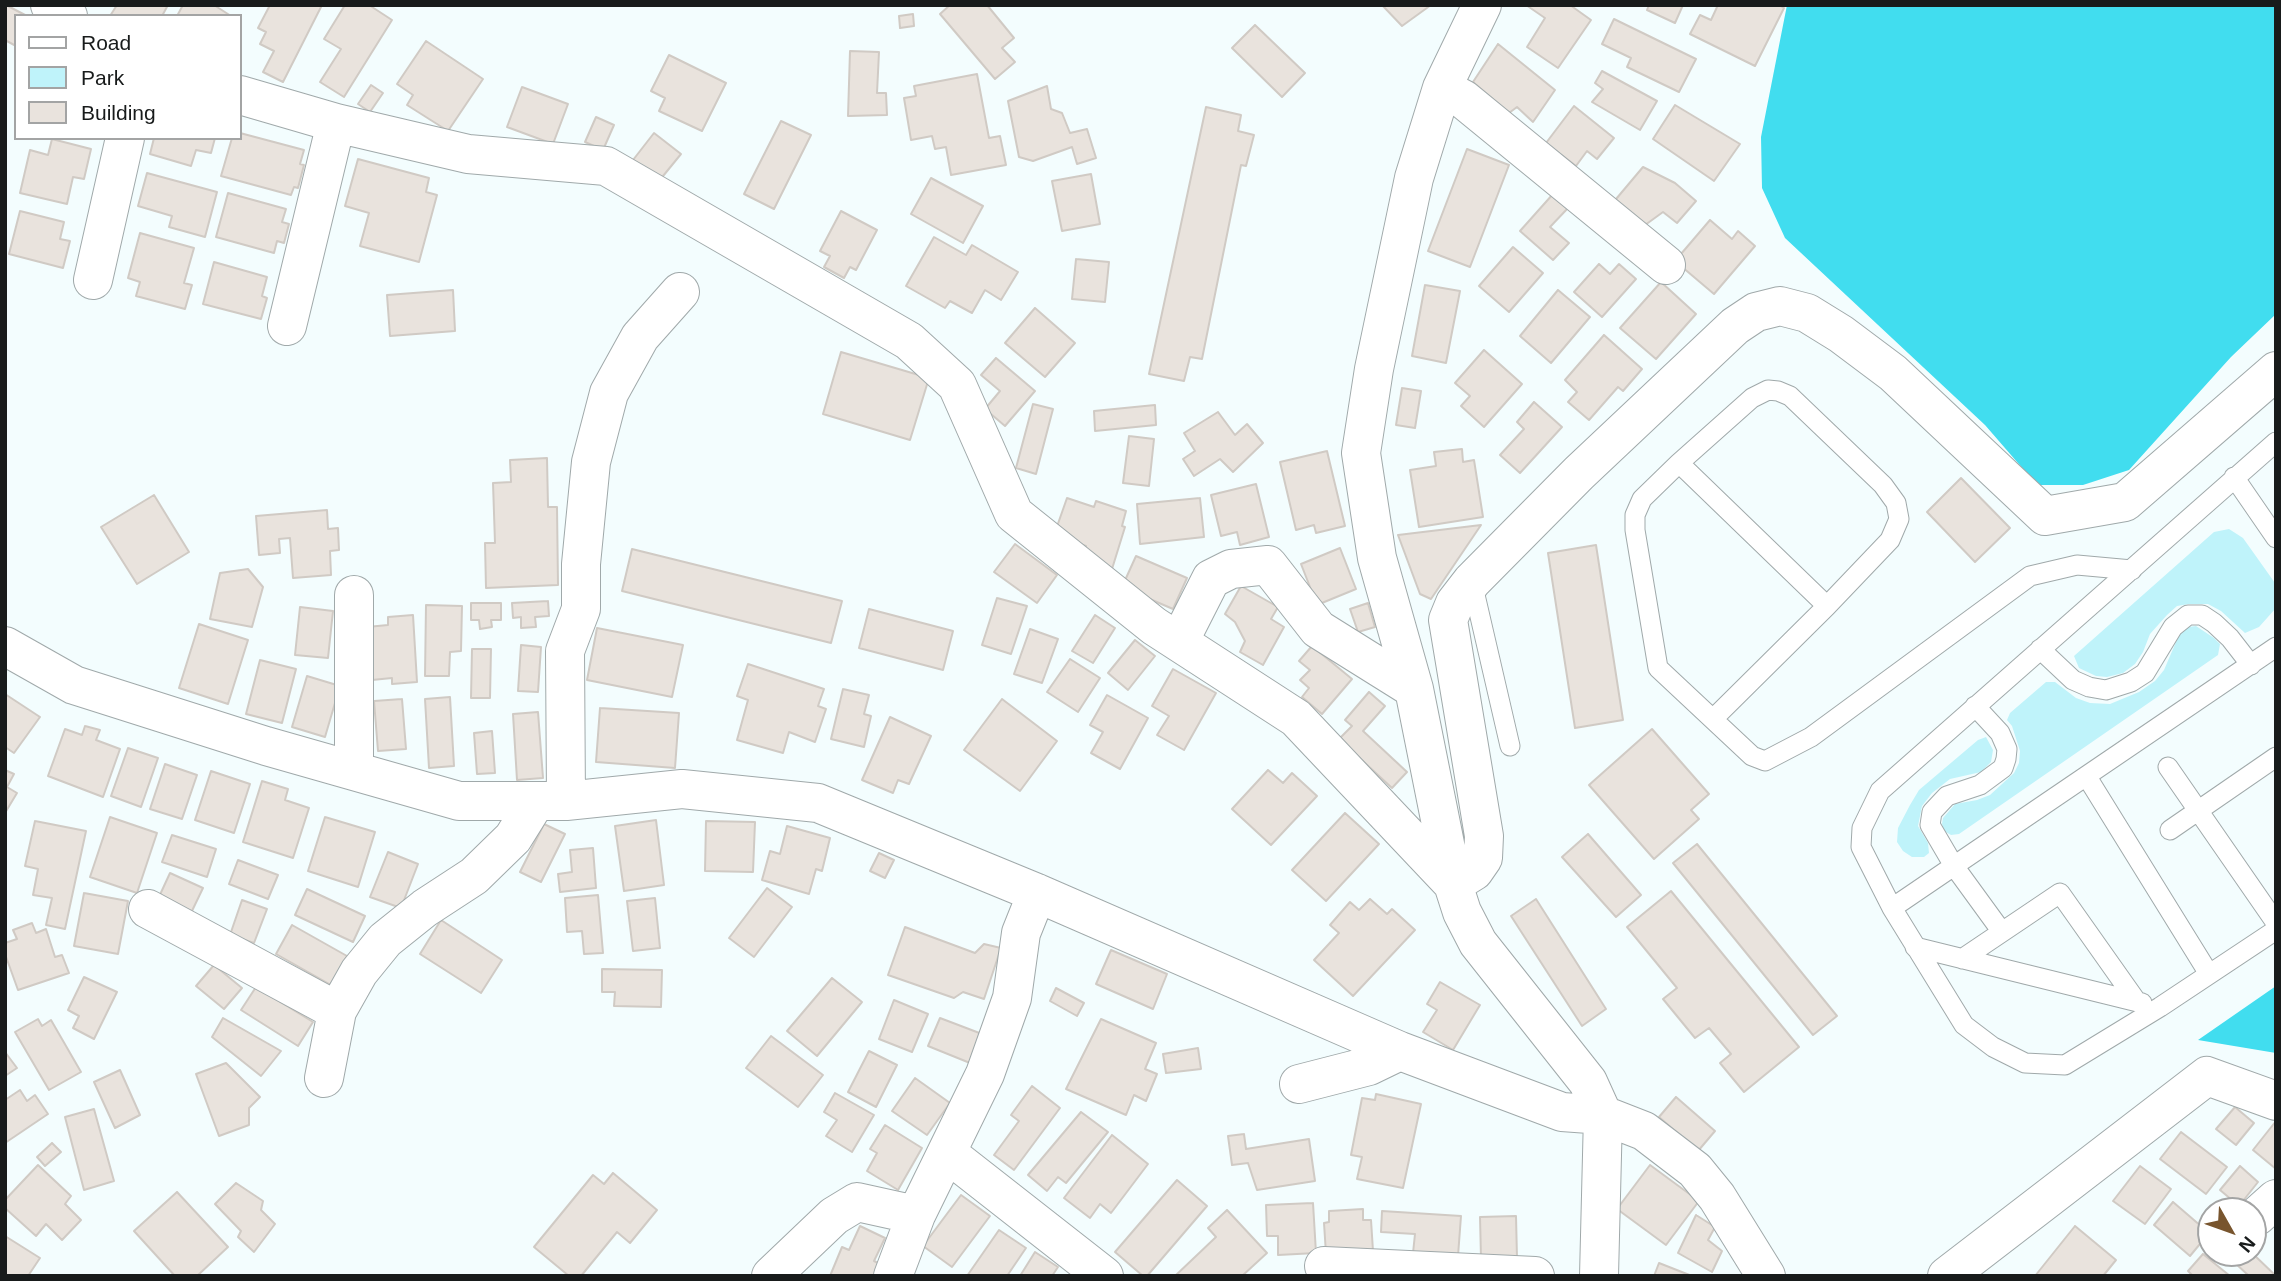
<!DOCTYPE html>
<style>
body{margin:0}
#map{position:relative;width:2281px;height:1281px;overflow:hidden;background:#f3fdfe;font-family:Helvetica,sans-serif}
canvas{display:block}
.frame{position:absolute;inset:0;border:7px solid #181b1b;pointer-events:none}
.legend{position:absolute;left:14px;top:14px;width:228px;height:126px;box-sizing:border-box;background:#fff;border:2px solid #a3a4a4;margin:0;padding:9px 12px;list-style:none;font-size:21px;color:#181b1b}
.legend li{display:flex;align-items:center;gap:14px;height:35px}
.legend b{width:35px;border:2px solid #a3a4a4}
.north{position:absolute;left:2197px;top:1197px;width:70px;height:70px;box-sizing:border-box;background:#fff;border:2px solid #a3a4a4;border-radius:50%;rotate:130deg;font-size:19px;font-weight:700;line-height:28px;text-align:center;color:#181b1b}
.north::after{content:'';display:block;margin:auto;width:24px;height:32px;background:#78552e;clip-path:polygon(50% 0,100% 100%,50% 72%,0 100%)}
</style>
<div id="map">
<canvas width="2281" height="1281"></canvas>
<div class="frame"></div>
<ul class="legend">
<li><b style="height:9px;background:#fff"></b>Road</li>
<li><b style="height:19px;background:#bff3fa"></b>Park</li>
<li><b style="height:19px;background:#e9e3dd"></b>Building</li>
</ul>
<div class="north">N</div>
</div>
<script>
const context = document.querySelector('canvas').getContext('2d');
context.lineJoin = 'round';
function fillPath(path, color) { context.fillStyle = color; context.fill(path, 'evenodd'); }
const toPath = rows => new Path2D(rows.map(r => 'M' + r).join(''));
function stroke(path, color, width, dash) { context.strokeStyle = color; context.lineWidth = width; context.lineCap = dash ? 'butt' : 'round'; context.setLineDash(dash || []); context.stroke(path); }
fillPath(toPath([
 [2229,529,2243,538,2275,583,2276,608,2259,627,2245,633,2221,611,2208,604,2189,604,2177,606,2167,615,2150,634,2143,652,2135,664,2123,673,2107,677,2096,676,2079,668,2074,656,2214,532],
 [2196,626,2214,638,2220,644,2218,655,1959,834,1951,835,1944,831,1942,824,1943,818,1955,804,1977,800,1990,795,2014,773,2019,763,2020,751,2012,726,2007,720,2010,713,2046,682,2055,682,2076,698,2090,703,2110,704,2139,692,2155,681,2164,670,2179,635,2188,627],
 [1986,737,1993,750,1991,762,1981,772,1950,779,1932,793,1922,806,1918,826,1928,843,1929,853,1924,857,1912,857,1903,851,1897,842,1898,828,1910,805,1919,790,1978,740]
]), '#bff3fa');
fillPath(toPath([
 [1787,5,2276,5,2276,314,2231,357,2129,470,2083,485,2037,485,1985,425,1785,238,1762,188,1761,137],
 [2276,986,2276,1053,2198,1040]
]), '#41ddef');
const building = toPath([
 [6,5,27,16,16,16,16,46,5,40,6,5],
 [117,5,168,5,162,16,110,16,117,5],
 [183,5,214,5,231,16,177,16,183,5],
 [270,5,322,5,283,82,263,72,274,51,260,44,266,32,258,28,270,5],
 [345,5,369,5,392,20,344,97,320,82,341,49,324,39,345,5],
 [950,5,987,5,1014,38,1002,48,1015,62,995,79,940,14,950,5],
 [1382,5,1431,5,1402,26,1382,5],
 [1526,5,1570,5,1591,20,1558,68,1527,47,1545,18,1526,5],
 [1649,5,1683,5,1675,23,1647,10,1649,5],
 [1718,5,1779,5,1784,8,1755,66,1690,34,1700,15,1711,20,1718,5],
 [913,14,914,26,900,28,899,16,913,14],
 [1614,19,1696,59,1679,92,1627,67,1631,58,1602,44,1614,19],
 [1255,25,1305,73,1282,97,1232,48,1255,25],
 [426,41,483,79,448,131,407,105,413,95,397,84,426,41],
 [1498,44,1555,90,1533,122,1517,107,1509,113,1473,82,1498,44],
 [850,51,879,52,877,93,886,93,887,115,848,116,850,51],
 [669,55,726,83,702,131,659,111,665,98,651,91,669,55],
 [1602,71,1657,101,1640,130,1592,102,1603,89,1595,83,1602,71],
 [977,74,989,138,1000,136,1006,165,951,175,946,147,935,149,932,136,911,140,904,98,916,96,914,86,977,74],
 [371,85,383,93,370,112,358,104,371,85],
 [1047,86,1051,109,1062,113,1070,133,1087,129,1096,158,1077,164,1072,147,1033,161,1019,157,1008,101,1047,86],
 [522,87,568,104,553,144,507,127,522,87],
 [1675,105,1740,144,1714,181,1653,139,1675,105],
 [1574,106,1614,138,1597,159,1587,151,1576,166,1546,143,1574,106],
 [1206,107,1241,115,1238,131,1254,135,1246,166,1241,165,1202,359,1190,357,1184,381,1149,374,1206,107],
 [596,117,614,125,603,150,585,142,596,117],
 [781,121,811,135,774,209,744,194,781,121],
 [240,133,304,150,300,164,304,165,298,188,294,187,291,195,221,176,232,138,240,138,240,133],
 [654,133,681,154,659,181,633,160,654,133],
 [215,138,211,153,196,150,191,166,150,154,154,138,215,138],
 [52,139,91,149,84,179,73,177,67,204,20,193,30,150,48,155,52,139],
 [1467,149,1509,165,1470,267,1428,251,1467,149],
 [358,159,429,178,426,192,437,195,419,262,360,246,369,213,345,206,358,159],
 [1643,167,1675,183,1696,201,1677,223,1663,212,1641,228,1611,205,1643,167],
 [147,173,217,192,205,237,169,227,172,216,138,206,147,173],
 [1091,174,1100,224,1062,231,1052,181,1091,174],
 [931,178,983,206,963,243,911,214,931,178],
 [228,193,286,209,282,222,289,224,284,243,277,241,274,253,216,237,228,193],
 [1553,194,1568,208,1550,227,1569,243,1553,260,1520,231,1553,194],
 [20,211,64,222,60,239,70,241,63,268,9,254,20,211],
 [841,211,877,230,856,270,850,267,844,278,824,267,830,256,820,251,841,211],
 [1710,220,1732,239,1738,231,1755,246,1714,294,1675,261,1710,220],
 [140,233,194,248,184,283,192,285,185,309,136,296,140,282,128,278,140,233],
 [934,237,966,255,972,245,1018,272,1001,300,985,290,972,313,950,301,945,308,906,286,934,237],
 [1513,247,1543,273,1509,312,1479,286,1513,247],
 [1076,259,1109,262,1105,302,1072,299,1076,259],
 [214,262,267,277,262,296,267,298,261,319,203,304,214,262],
 [1599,264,1610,274,1619,264,1636,279,1602,317,1574,292,1599,264],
 [1661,282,1696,314,1656,359,1620,328,1661,282],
 [1425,285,1460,291,1446,363,1412,356,1425,285],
 [453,290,455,331,390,336,387,295,453,290],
 [1558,290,1590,317,1551,363,1520,336,1558,290],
 [1035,308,1075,343,1045,377,1005,343,1035,308],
 [1604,335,1642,369,1623,391,1618,387,1589,420,1568,402,1577,392,1565,380,1604,335],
 [1484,350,1522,384,1484,427,1461,406,1470,396,1455,383,1484,350],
 [841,352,929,378,910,440,823,414,841,352],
 [996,358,1035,391,1005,426,985,409,1000,391,981,375,996,358],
 [1402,388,1421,391,1415,428,1396,425,1402,388],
 [1534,402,1562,427,1520,473,1500,455,1524,429,1517,422,1534,402],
 [1033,404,1053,409,1036,474,1016,468,1033,404],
 [1155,405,1156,425,1095,431,1094,411,1155,405],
 [1218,412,1235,435,1247,424,1263,443,1233,472,1220,459,1194,476,1183,459,1195,451,1184,433,1218,412],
 [1129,436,1154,439,1149,486,1123,483,1129,436],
 [1462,449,1463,462,1474,460,1483,517,1419,527,1410,470,1436,466,1434,452,1462,449],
 [1327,451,1345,526,1316,533,1314,525,1296,530,1280,462,1327,451],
 [547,458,548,507,557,507,558,585,486,588,485,543,495,543,493,483,511,482,510,460,547,458],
 [1961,478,2010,528,1975,562,1927,512,1961,478],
 [1256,484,1269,537,1240,545,1237,532,1221,536,1211,495,1256,484],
 [154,495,189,552,137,584,101,527,154,495],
 [1067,498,1094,507,1096,501,1126,511,1122,526,1125,527,1112,569,1082,560,1086,546,1054,535,1067,498],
 [1200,498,1204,537,1140,544,1137,504,1200,498],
 [327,510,328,529,338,528,339,550,330,551,331,575,293,578,290,538,279,539,280,553,259,555,256,516,327,510],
 [1481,525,1431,599,1420,594,1398,535,1481,525],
 [1015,544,1057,575,1037,603,994,572,1015,544],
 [1596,545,1623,720,1575,728,1548,553,1596,545],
 [1340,548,1356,589,1317,605,1301,564,1340,548],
 [632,549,842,601,831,643,622,591,632,549],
 [1136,556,1187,578,1173,609,1122,587,1136,556],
 [248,569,263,587,252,627,210,619,220,573,248,569],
 [1241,586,1278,607,1271,619,1284,627,1263,665,1240,652,1245,641,1235,622,1225,614,1241,586],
 [997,598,1027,606,1011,654,982,645,997,598],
 [548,601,549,616,535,617,536,627,521,628,521,617,513,618,512,603,548,601],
 [471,603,501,603,501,620,491,620,492,627,480,629,479,620,471,620,471,603],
 [1368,603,1375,627,1358,632,1350,609,1368,603],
 [426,605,462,606,461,651,450,652,449,676,425,676,426,605],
 [300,607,333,611,328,658,295,655,300,607],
 [869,609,953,631,943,670,859,648,869,609],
 [413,615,417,682,392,684,392,678,372,680,367,627,388,625,388,617,413,615],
 [1095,615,1115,628,1093,663,1072,651,1095,615],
 [199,624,248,640,228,704,179,688,199,624],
 [597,628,683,645,672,697,587,680,597,628],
 [1030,629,1058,639,1042,683,1014,674,1030,629],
 [1135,640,1155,656,1128,690,1108,673,1135,640],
 [521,645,541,647,538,692,518,691,521,645],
 [1312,646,1352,679,1322,714,1302,697,1309,688,1300,680,1310,670,1299,661,1312,646],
 [472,649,491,649,490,698,471,698,472,649],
 [1070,659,1100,678,1078,712,1047,692,1070,659],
 [260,660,296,669,282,723,246,714,260,660],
 [748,664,824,689,818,706,826,709,815,742,789,732,783,753,737,740,748,700,737,696,748,664],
 [1173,669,1216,693,1184,750,1157,735,1169,716,1152,706,1173,669],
 [307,676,340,686,325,737,292,727,307,676],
 [843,689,869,695,864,714,871,716,864,747,831,739,843,689],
 [1369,692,1385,706,1363,731,1407,772,1392,788,1339,739,1352,726,1345,720,1369,692],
 [5,694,40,717,14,753,5,747,5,694],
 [1107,695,1148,718,1120,769,1091,753,1103,732,1090,725,1107,695],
 [450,697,454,766,429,768,425,699,450,697],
 [402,699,406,749,378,751,374,701,402,699],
 [1002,699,1057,741,1020,791,964,750,1002,699],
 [600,708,679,713,675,768,596,762,600,708],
 [538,712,543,778,517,780,513,714,538,712],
 [890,717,931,736,909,784,898,780,893,793,862,780,890,717],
 [85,726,100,730,96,740,120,749,103,797,48,776,65,729,82,735,85,726],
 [1652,729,1709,794,1691,810,1699,819,1654,859,1589,785,1652,729],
 [492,731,495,773,477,774,474,733,492,731],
 [128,748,158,758,141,807,111,796,128,748],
 [165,764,197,775,182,819,150,809,165,764],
 [5,770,14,774,7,787,17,793,5,813,5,770],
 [1268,770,1283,783,1292,773,1317,796,1271,845,1232,809,1268,770],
 [211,771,250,784,234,833,195,820,211,771],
 [262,781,288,789,285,800,309,808,293,858,243,842,262,781],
 [1345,813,1379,844,1326,901,1292,870,1345,813],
 [110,817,157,833,137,893,90,877,110,817],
 [325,817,375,832,358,887,308,871,325,817],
 [656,820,664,885,624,891,615,826,656,820],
 [35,821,86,831,65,929,46,925,52,898,33,895,38,869,25,866,35,821],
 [706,821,755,822,753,872,705,871,706,821],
 [544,824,565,834,541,882,520,872,544,824],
 [787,826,830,838,822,871,816,869,809,894,762,880,770,851,780,854,787,826],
 [1588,834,1641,895,1616,917,1562,857,1588,834],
 [172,835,216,849,207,877,162,862,172,835],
 [1697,844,1837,1016,1813,1035,1673,863,1697,844],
 [593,848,596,888,560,892,558,874,572,872,570,850,593,848],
 [388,852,418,864,401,908,370,897,388,852],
 [879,853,894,860,885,878,870,871,879,853],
 [238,860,278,875,268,899,229,884,238,860],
 [170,873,203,888,191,913,158,899,170,873],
 [767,888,792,907,754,957,729,938,767,888],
 [307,889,365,916,353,942,295,915,307,889],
 [1671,891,1799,1047,1744,1092,1720,1063,1731,1054,1709,1028,1695,1038,1663,999,1677,988,1627,927,1671,891],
 [84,893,128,901,118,954,74,946,84,893],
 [598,895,603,953,584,954,582,931,567,932,565,898,598,895],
 [655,898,660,948,633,951,627,901,655,898],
 [1370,899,1387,914,1392,909,1415,930,1353,996,1314,960,1339,933,1330,925,1350,902,1359,910,1370,899],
 [1536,899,1606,1009,1582,1026,1511,916,1536,899],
 [242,900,267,909,254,943,230,935,242,900],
 [441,920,502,960,481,993,420,954,441,920],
 [32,923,36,933,46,929,55,957,62,955,69,973,18,990,5,954,5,943,17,939,13,930,32,923],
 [292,925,347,956,331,985,276,954,292,925],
 [905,927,975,953,984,944,1001,948,984,999,963,992,954,998,888,975,905,927],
 [1111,950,1167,974,1153,1009,1096,984,1111,950],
 [214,965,242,988,224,1009,196,986,214,965],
 [602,969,662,970,661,1007,614,1006,615,992,602,992,602,969],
 [84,977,117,992,94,1039,73,1028,79,1016,68,1010,84,977],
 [832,978,862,1002,817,1056,787,1031,832,978],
 [1440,982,1480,1005,1453,1050,1423,1032,1437,1010,1427,1004,1440,982],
 [256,987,313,1022,298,1046,241,1010,256,987],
 [1056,988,1084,1003,1077,1016,1050,1001,1056,988],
 [894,1000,928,1014,912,1052,879,1039,894,1000],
 [223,1018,281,1051,261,1076,212,1037,223,1018],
 [940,1018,982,1034,970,1063,928,1046,940,1018],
 [38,1019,42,1026,51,1020,81,1072,49,1090,15,1032,38,1019],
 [1101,1019,1156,1043,1145,1069,1157,1074,1146,1101,1134,1095,1126,1115,1066,1089,1101,1019],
 [771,1036,823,1075,798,1107,746,1068,771,1036],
 [1198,1048,1201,1069,1166,1073,1163,1054,1198,1048],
 [869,1051,897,1065,876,1107,848,1092,869,1051],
 [5,1052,17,1068,5,1076,5,1052],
 [226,1063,260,1097,249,1108,249,1125,219,1136,196,1074,226,1063],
 [120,1070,140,1115,115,1128,94,1082,120,1070],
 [915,1078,950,1103,927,1135,892,1111,915,1078],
 [1032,1086,1060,1108,1014,1170,994,1155,1019,1121,1011,1115,1032,1086],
 [20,1090,27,1101,35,1095,48,1114,5,1143,5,1100,20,1090],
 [835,1093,874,1115,852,1152,826,1136,837,1120,824,1112,835,1093],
 [1376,1094,1421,1104,1403,1188,1357,1179,1362,1157,1351,1155,1362,1098,1375,1100,1376,1094],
 [1676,1097,1715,1131,1698,1151,1659,1117,1676,1097],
 [2235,1107,2254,1123,2236,1145,2216,1129,2235,1107],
 [94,1109,114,1181,84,1190,65,1117,94,1109],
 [1081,1112,1108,1132,1066,1183,1058,1177,1047,1191,1028,1175,1081,1112],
 [2276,1121,2276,1169,2253,1150,2276,1121],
 [885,1125,922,1148,898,1190,867,1171,877,1153,870,1149,885,1125],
 [2181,1132,2227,1167,2206,1194,2160,1159,2181,1132],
 [1244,1134,1246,1149,1309,1139,1315,1181,1257,1190,1248,1163,1232,1165,1228,1136,1244,1134],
 [1112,1135,1148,1164,1111,1213,1100,1204,1090,1218,1064,1198,1112,1135],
 [52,1143,61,1152,45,1166,37,1157,52,1143],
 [38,1165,71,1196,65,1204,81,1220,62,1240,46,1224,36,1236,5,1208,5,1200,38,1165],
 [1650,1165,1699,1201,1666,1245,1617,1209,1650,1165],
 [2140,1166,2171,1189,2145,1224,2113,1201,2140,1166],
 [2240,1166,2258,1182,2239,1206,2220,1190,2240,1166],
 [613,1173,657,1210,630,1243,617,1232,581,1276,569,1276,534,1247,593,1175,604,1184,613,1173],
 [1177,1180,1207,1206,1147,1276,1143,1276,1115,1252,1177,1180],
 [236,1183,263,1201,261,1210,275,1224,254,1252,238,1237,241,1231,215,1204,236,1183],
 [177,1192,228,1247,197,1276,175,1276,134,1231,177,1192],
 [961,1195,990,1216,952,1267,923,1246,961,1195],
 [2173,1202,2209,1233,2190,1256,2154,1225,2173,1202],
 [1313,1203,1316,1253,1278,1255,1278,1236,1267,1236,1266,1205,1313,1203],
 [1363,1209,1363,1220,1371,1220,1373,1251,1326,1254,1324,1223,1329,1222,1329,1211,1363,1209],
 [1227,1210,1267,1253,1242,1276,1175,1276,1216,1237,1208,1228,1227,1210],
 [1382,1211,1461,1216,1458,1256,1413,1253,1415,1234,1381,1232,1382,1211],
 [1696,1215,1715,1227,1708,1240,1722,1251,1712,1272,1678,1253,1696,1215],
 [1516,1216,1517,1258,1481,1258,1480,1217,1516,1216],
 [860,1226,885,1238,874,1261,882,1265,878,1276,830,1276,842,1247,849,1250,860,1226],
 [2075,1226,2116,1260,2103,1276,2035,1276,2075,1226],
 [999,1230,1026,1248,1007,1276,967,1276,999,1230],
 [5,1236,40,1258,28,1276,5,1276,5,1236],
 [1035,1252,1058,1267,1052,1276,1020,1276,1035,1252],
 [2241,1253,2252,1253,2276,1276,2249,1276,2234,1262,2241,1253],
 [2203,1254,2230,1276,2193,1276,2188,1271,2203,1254],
 [1659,1263,1692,1276,1654,1276,1659,1263]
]);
fillPath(building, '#e9e3dd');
stroke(building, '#d0cac4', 2);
const lane = toPath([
 [2276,442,1880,791,1862,828,1861,847,1892,908,1964,1025,1993,1047,2025,1063,2065,1065,2160,1007,2276,930],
 [1679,463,1827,606],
 [2234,477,2276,538],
 [1472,582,1510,746],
 [2040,649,2073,680,2089,687,2106,690,2131,682,2145,673,2173,627,2188,615,2202,615,2214,623,2230,638,2251,665],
 [1975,706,2000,733,2007,749,2006,759,2003,768,1980,785,1947,796,1932,812,1930,825,1954,866,2002,932],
 [1713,719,1827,606,1890,540,1899,519,1896,503,1883,485,1790,396,1778,391,1768,390,1752,398,1679,463,1642,499,1635,515,1635,530,1658,668,1752,756,1765,761,1811,737,2030,576,2077,565,2132,570],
 [2168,767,2276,923],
 [2087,777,2209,974],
 [2170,830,2276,757],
 [1892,908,2276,647],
 [1915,947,2142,1003],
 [1962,959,2060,893,2137,1002]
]);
const street = toPath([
 [50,5,68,16],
 [1482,5,1442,88,1414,178,1374,369,1361,453,1377,558,1414,689,1453,884,1462,912,1478,943,1588,1082,1603,1115,1599,1276],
 [1442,88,1463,99,1666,265],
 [240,95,336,123,468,154,606,166,909,341,957,385,1014,514,1154,626,1296,718,1453,884],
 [93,280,125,138],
 [287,326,336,123],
 [354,595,354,771],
 [1179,642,1211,579,1231,569,1268,565,1318,629,1414,689],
 [5,646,74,685,266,746,459,801,566,801,682,789,818,803,1037,893,1400,1051,1562,1112,1603,1115,1644,1131,1695,1170,1717,1197,1766,1276],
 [566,801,565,651,581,609,581,564,591,462,609,393,640,337,680,292],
 [1453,884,1474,871,1483,858,1484,836,1448,620,1455,603,1472,581,1579,473,1735,326,1756,312,1780,306,1807,313,1841,334,1893,373,2045,516,2125,502,2276,371],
 [148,909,337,1011],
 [324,1078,337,1011,359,972,385,940,425,908,474,876,513,838,536,801],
 [1299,1084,1369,1066,1400,1051],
 [947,1153,1104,1276],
 [2257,1216,2276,1199],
 [1324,1266,1535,1276],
 [771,1276,834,1216,857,1202,916,1215],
 [893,1276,916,1215,985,1074,1012,998,1021,933,1037,893],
 [1947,1276,2207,1076,2276,1101]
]);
stroke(lane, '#a0a9aa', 21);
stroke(street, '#a0a9aa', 40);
stroke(lane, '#fff', 19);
stroke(street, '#fff', 38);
</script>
